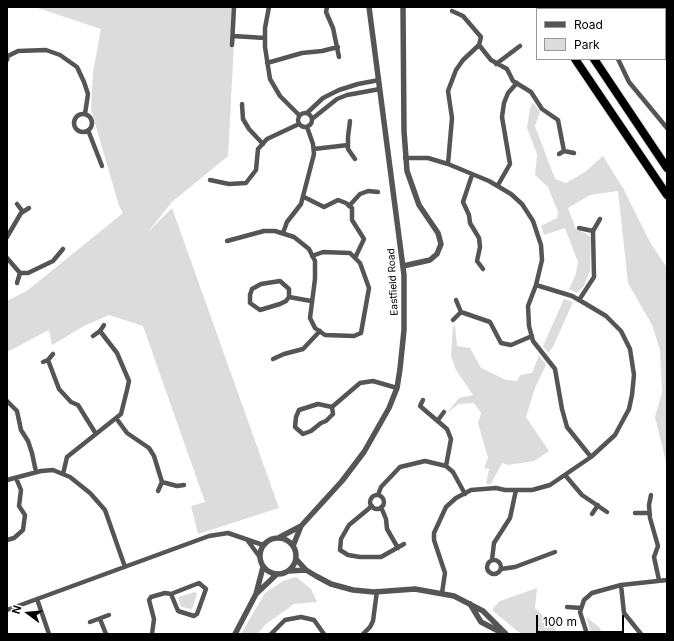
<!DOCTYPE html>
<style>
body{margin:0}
#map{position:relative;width:674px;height:641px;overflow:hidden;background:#fff;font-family:Inter,sans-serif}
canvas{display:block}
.frame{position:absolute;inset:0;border:8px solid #000;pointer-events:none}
.legend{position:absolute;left:536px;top:8px;width:130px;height:52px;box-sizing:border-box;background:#fff;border:1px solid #999;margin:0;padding:5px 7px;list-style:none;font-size:12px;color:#000}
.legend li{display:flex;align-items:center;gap:8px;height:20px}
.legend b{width:20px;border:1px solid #999}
.north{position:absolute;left:8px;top:593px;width:40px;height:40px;-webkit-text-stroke:3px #fff;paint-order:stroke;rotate:286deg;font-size:11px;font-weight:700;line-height:16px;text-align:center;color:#000}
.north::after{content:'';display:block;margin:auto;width:14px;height:18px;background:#000;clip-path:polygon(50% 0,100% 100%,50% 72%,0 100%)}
.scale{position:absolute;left:536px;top:615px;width:88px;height:18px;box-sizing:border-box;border:2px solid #000;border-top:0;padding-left:5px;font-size:12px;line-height:14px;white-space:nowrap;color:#000;-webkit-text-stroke:3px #fff;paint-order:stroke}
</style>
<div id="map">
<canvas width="674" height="641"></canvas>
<div class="frame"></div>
<ul class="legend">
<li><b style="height:5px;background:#555"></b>Road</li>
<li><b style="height:11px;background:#dcdcdc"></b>Park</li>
</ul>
<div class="north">N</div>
<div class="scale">100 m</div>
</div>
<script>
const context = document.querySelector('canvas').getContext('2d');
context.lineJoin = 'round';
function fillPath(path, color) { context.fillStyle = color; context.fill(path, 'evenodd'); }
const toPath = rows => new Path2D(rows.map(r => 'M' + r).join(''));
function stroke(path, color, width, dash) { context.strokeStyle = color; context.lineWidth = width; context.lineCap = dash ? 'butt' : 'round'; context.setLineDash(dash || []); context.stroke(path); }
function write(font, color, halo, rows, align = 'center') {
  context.font = font + ' Inter,sans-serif'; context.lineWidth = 3; context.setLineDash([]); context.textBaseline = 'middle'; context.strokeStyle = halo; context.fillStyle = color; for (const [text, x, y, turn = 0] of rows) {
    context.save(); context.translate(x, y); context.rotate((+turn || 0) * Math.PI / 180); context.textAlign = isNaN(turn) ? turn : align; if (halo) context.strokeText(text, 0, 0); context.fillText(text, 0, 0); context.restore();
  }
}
fillPath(toPath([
 [35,7,236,7,228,156,172,202,148,232,172,208,279,508,198,534,191,506,205,502,143,326,109,315,84,326,52,345,49,330,7,352,7,301,28,290,123,213,119,206,91,109,93,72,101,29],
 [533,102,540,112,535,126,555,179,566,183,585,172,603,156,623,188,650,242,667,268,667,466,655,417,662,393,660,350,652,325,628,283,618,191,590,195,568,208,576,229,587,234,591,238,590,271,584,286,577,293,569,289,576,274,578,262,565,228,544,235,541,226,557,218,558,212,548,187,535,175,537,154,527,128,530,108],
 [564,299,573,302,553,347,548,353,543,346],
 [455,326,457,346,470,348,481,368,506,380,517,381,520,375,532,373,539,355,546,365,535,388,526,417,549,451,534,461,508,465,502,463,491,484,486,484,489,469,484,468,488,458,478,423,481,413,474,403,459,404,447,413,459,398,473,395,456,370,451,356,453,327],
 [296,577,311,589,317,602,294,604,266,624,257,634,241,634,265,593,283,581],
 [537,588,535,608,556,629,557,634,521,634,493,611,493,608,500,601],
 [195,592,197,594,192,609,181,607,178,597],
 [586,617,599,627,603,634,591,634]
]), '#dcdcdc');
const motorway = toPath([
 [542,7,543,9],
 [561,7,562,9],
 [575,59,667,195],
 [594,59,667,168]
]);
stroke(motorway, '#dbdbdb', 10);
stroke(toPath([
 [269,7,265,28,265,47,270,79,280,96,299,115],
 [327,7,326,12,333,28,339,57],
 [626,7,627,9,638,9],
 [665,26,667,27],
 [233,36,265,38],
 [232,45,234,7],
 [479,45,491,60,507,69,513,81,531,92,542,109,558,120,564,151],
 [618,59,629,82,667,128],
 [7,60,8,56,18,51,46,50,60,55,77,67,84,82,88,94,85,114],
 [267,63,302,53,322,51,338,47],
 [496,64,520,46],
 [242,104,243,119,249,129,263,144],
 [307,113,323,98,339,90,358,84,379,80],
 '298 120a7 7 0 1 1 14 0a7 7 0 1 1-14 0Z',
 '74 123a9 9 0 1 1 18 0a9 9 0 1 1-18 0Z',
 [312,119,337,99,347,95,380,89],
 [350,121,348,137,348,149,355,159],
 [88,130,102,166],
 [314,149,348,145],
 [559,154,564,151,574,153],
 [405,158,428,158,448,164,489,181,511,194,522,204,533,221,541,245,542,260,536,285,528,306,529,326,533,341,555,369,562,409,567,427,591,457],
 [448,164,452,118,448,91,456,70,463,60,479,45,481,37,463,16,452,11],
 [472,175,463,202,469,215,470,223,479,238,480,247,477,261,483,269],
 [210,180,229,184,246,183,256,170,258,149,267,139,299,124],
 [498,185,510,164,502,117,504,103,508,93,517,83],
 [304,197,324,207,338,200,346,203,352,208,352,220,364,239,355,258],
 [17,204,23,212],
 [349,206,360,194,368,191,378,192],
 [579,228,593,231],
 [283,233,287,222,301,204,314,154,313,144,307,127],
 [7,237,21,213,29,208],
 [227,241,264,231,275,231,294,237,309,249,315,261,315,279,310,318,315,328,325,335,354,336,361,333,369,288,360,263,350,253,323,252,312,256],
 [7,258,20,273,28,273,53,261,63,249],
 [17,283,20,273],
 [289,297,286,301,280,304,260,310,250,303,250,295,252,289,261,284,280,281,289,289,289,297,311,301],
 [456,300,461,312,490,322,501,343,511,345,532,336],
 [579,300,594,277,593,231,600,219],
 [453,320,461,312],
 [93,336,100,331,104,325],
 [273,359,284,354,303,349,320,331],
 [48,360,59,389,71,402,78,405,96,434],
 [43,362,48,360,53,354],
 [423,400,420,406,447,429,451,439,446,466],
 [7,401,17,411,21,430,28,441,32,453,36,472],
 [332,407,333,414,326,421,321,423,311,431,303,434,295,427,296,417,299,410,318,404,332,407,360,383,373,381,397,388],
 [116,418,127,433,149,448,154,456,162,482],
 [438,420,444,412],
 [63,474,67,457,121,414,127,390,129,381,117,353,100,331],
 [565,475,582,495,607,512],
 [7,480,41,471,53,470,70,477,90,493,105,510,125,567],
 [158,491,162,482,177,486,184,485],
 [378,495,381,487,400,467,425,461,446,466,453,472,465,494],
 [651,495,649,505,650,518,658,546,654,557,659,580],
 '370 502a7 7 0 1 1 14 0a7 7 0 1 1-14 0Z',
 [372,506,349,525,341,539,340,550,348,555,360,557,381,557,404,544],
 [381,507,386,519,387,529,398,548],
 [635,513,649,513],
 [592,514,598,505],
 [7,540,14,538,23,530,25,515,19,506,21,490,16,478],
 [248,541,259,556],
 '487 567a7 7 0 1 1 14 0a7 7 0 1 1-14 0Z',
 [492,560,494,543,510,518,516,490],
 [501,569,515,567,555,552],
 [621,585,624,613,641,634],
 [442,593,445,573,434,540,434,533,446,507,456,498,471,490,496,488,505,490,532,490,550,485,591,457,615,435,629,409,632,395,634,375,630,349,621,331,606,316,586,304,572,296,536,285],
 [37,599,49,634],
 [567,607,581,608],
 [7,610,209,536,228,533,263,545],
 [100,619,106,634],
 [90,622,109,615],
 [152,634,154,619,149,600,151,597,165,593,171,594,199,583,206,589,197,614,194,616,178,611,171,594],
 [271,634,285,620,301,617,314,620,324,634],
 [363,634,370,627,373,621,377,591],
 [587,634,580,612,584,600,592,593,621,585,667,580]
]), '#555', 4.5);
stroke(toPath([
 [403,266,430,260,437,254,441,244,438,233,419,205,407,171,404,131,403,7],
 [280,537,301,526,342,481,364,452,389,408,397,388,400,369,404,330,404,275,369,7],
 '260 556a18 18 0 1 1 36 0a18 18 0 1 1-36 0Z',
 [293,546,301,526],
 [296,559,306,570,316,576,331,584,353,590,374,592,415,589,454,596,483,611,506,634],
 [288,571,306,570],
 [256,594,277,574],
 [470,604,481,622,504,634],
 [235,634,256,594,263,567]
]), '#555', 5.5);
stroke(motorway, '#000', 8);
write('10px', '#000', '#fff', [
 ["Eastfield Road",393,282,-93]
]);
</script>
